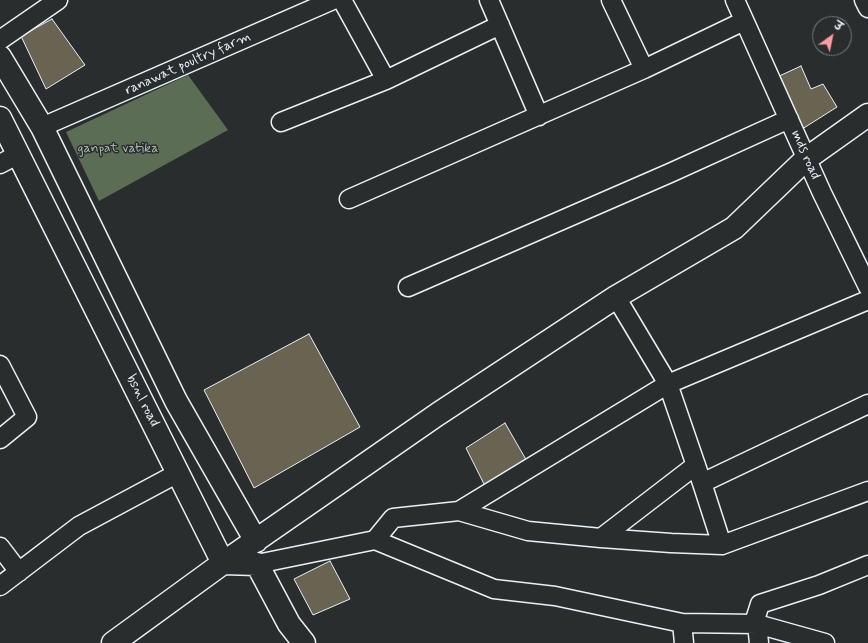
<!DOCTYPE html>
<meta charset="utf-8">
<style>
body{margin:0}
#map{position:relative;width:868px;height:643px;overflow:hidden;background:#2a2d2e;font-family:Mynerve,"Playpen Sans Deva",sans-serif}
canvas{display:block}
.north{position:absolute;left:812px;top:16px;width:40px;height:40px;box-sizing:border-box;background:#2a2d2e;border:1px solid #767b7f;border-radius:50%;rotate:33deg;font-size:11px;font-weight:700;line-height:16px;text-align:center;color:#e8f1f8}
.north::after{content:'';display:block;margin:auto;width:14px;height:18px;background:#ff9aa2;clip-path:polygon(50% 0,100% 100%,50% 72%,0 100%)}
</style>
<div id="map">
<canvas width="868" height="643"></canvas>
<div class="north">उ</div>
</div>
<script>
const context = document.querySelector('canvas').getContext('2d');
context.lineJoin = 'round';
function fillPath(path, color) { context.fillStyle = color; context.fill(path, 'evenodd'); }
const toPath = rows => new Path2D(rows.map(r => 'M' + r).join(''));
function stroke(path, color, width, dash) { context.strokeStyle = color; context.lineWidth = width; context.lineCap = dash ? 'butt' : 'round'; context.setLineDash(dash || []); context.stroke(path); }
function write(font, color, halo, rows, align = 'center') {
  context.font = font + ' Mynerve,sans-serif'; context.lineWidth = 3; context.setLineDash([]); context.textBaseline = 'middle'; context.strokeStyle = halo; context.fillStyle = color; for (const [text, x, y, turn = 0] of rows) {
    context.save(); context.translate(x, y); context.rotate((+turn || 0) * Math.PI / 180); context.textAlign = isNaN(turn) ? turn : align; if (halo) context.strokeText(text, 0, 0); context.fillText(text, 0, 0); context.restore();
  }
}
fillPath(toPath([
 [188,75,228,130,99,201,66,132]
]), '#5c6d56');
const building = toPath([
 [52,19,85,65,46,89,21,36,52,19],
 [801,66,811,89,823,84,837,107,799,131,775,78,801,66],
 [309,334,360,427,254,488,204,390,309,334],
 [505,423,528,463,487,490,466,448,505,423],
 [330,561,350,599,313,615,294,579,330,561]
]);
fillPath(building, '#696352');
stroke(building, '#e8f1f8', 1);
const minor = toPath([
 [342,0,386,80,500,25],
 [489,0,539,116],
 [611,0,644,69,744,21],
 [735,0,822,193,868,287],
 [864,0,868,8],
 [0,40,58,0],
 [281,122,386,80],
 [42,127,333,0],
 [0,164,19,154],
 [349,199,644,69],
 [408,287,670,173,789,119],
 [616,297,668,384,702,483],
 [0,365,27,417,0,439],
 [459,511,528,531,601,538,671,543,722,545,868,491],
 [601,538,696,465],
 [375,540,393,518,459,511,668,384,868,300],
 [722,545,702,483,868,404],
 [0,547,19,572],
 [257,564,375,540,494,589,555,596,682,623,757,624,759,643],
 [0,586,79,526,178,473],
 [682,623,684,643],
 [754,623,760,604,819,585,868,565],
 [757,624,825,643]
]);
const tertiary = toPath([
 [0,57,42,127,176,401,256,541],
 [0,118,223,563,113,643],
 [304,643,289,624,257,564,223,563,438,414,616,297,734,228,806,159,868,115]
]);
stroke(minor, '#e8f1f8', 21);
stroke(tertiary, '#e8f1f8', 25);
stroke(minor, '#2a2d2e', 18);
stroke(tertiary, '#2a2d2e', 22);
write('14px', '#e8f1f8', '#2a2d2e', [
 ["ranawat poultry farm",188,64,-24],
 ["mds road",805,155,66],
 ["bsnl road",142,401,63]
]);
write('14px', '#a9b6af', '#2a2d2e', [
 ["ganpat vatika",118,149]
]);
</script>
